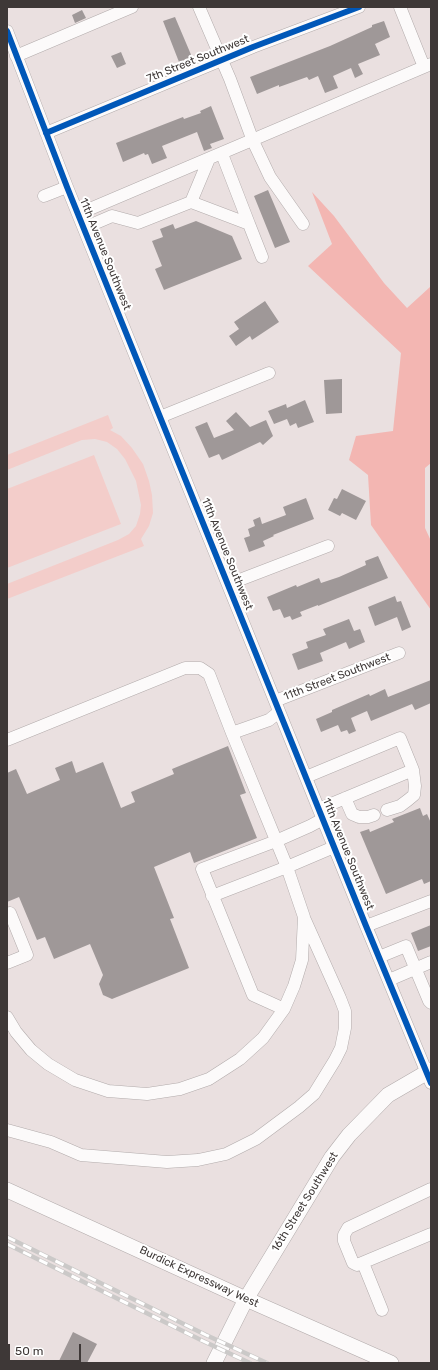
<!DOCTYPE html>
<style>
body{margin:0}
#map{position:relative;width:438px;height:1370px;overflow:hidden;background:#eae0e0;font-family:Rubik,sans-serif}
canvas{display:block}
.frame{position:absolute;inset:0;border:8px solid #3e3837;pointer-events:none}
.scale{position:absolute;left:8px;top:1344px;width:73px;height:18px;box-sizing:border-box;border:2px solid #3e3837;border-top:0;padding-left:5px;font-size:12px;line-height:14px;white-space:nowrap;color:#3e3837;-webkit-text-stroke:3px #fff;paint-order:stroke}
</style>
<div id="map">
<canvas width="438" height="1370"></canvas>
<div class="frame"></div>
<div class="scale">50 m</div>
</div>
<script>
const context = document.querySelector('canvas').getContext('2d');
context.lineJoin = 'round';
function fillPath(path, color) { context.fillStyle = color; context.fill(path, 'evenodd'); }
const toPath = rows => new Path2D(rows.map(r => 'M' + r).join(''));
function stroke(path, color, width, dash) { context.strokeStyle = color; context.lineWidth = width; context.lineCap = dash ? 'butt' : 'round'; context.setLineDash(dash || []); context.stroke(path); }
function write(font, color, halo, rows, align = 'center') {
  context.font = font + ' Rubik,sans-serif'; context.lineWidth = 4; context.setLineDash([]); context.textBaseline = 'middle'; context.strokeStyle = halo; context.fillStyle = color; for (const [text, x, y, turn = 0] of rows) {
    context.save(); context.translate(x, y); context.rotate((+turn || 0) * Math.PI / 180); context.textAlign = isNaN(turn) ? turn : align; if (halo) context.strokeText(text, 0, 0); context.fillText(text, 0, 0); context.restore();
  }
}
fillPath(toPath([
 [108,415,113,428,110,430,121,436,132,448,143,464,149,481,152,495,153,513,149,526,141,539,144,546,7,599,7,584,118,540,129,534,136,526,140,514,141,505,136,481,125,459,117,449,107,442,95,439,82,440,7,470,7,455],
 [94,455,121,524,7,568,7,489]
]), '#f3cdca');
fillPath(toPath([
 [312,192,334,216,384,283,407,308,430,287,431,281,431,463,425,468,425,528,431,541,431,610,371,525,368,475,349,460,356,436,393,431,401,353,308,266,332,244]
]), '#f3b6b2');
fillPath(toPath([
 [82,10,86,18,75,23,72,15],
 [175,17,192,57,179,62,163,21],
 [384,21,390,37,375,44,380,55,358,64,363,74,355,78,351,68,333,76,338,88,325,93,318,76,309,80,307,77,279,87,279,85,257,94,250,77,330,46,372,27,372,25],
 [121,52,126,64,117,68,111,56],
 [211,106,224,139,210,144,212,148,204,151,197,132,162,146,167,158,152,164,148,154,145,155,144,153,123,162,116,143,183,117,184,119,201,113,200,111],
 [268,190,290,242,275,248,254,196],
 [196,221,232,236,242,259,164,290,155,269,162,266,152,241,163,237,160,229,173,224,175,229],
 [265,301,279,322,252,340,250,336,236,346,229,336,239,329,234,322],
 [342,379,342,413,326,414,324,380],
 [305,400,314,422,298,428,296,423,290,426,287,419,274,424,268,411,286,404,287,408],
 [236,412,250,427,266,420,273,436,263,445,260,442,222,460,219,454,209,458,195,427,207,422,214,438,234,430,226,421],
 [342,489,366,501,356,520,342,513,340,516,328,510,334,498,337,499],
 [306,498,314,519,273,535,274,536,263,541,265,546,249,552,244,538,250,536,248,529,255,526,253,520,260,517,262,524,286,515,283,507],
 [378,556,388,578,318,606,318,605,300,612,302,616,292,620,290,616,284,618,280,609,273,611,267,597,296,585,297,587,319,578,321,583,339,577,366,565,365,561],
 [395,596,397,602,401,601,411,627,402,631,397,617,375,626,368,607],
 [349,619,354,631,360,629,365,642,349,649,346,642,320,653,323,661,298,670,292,654,308,648,306,642,326,635,323,629],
 [431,680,431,703,415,710,412,704,371,721,367,711,351,718,356,731,349,734,347,730,341,732,338,725,321,732,316,719,332,712,332,710,369,694,370,696,385,689,388,697],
 [228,746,246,793,240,795,257,838,194,863,190,852,154,867,174,918,170,919,189,968,112,999,103,995,99,984,103,975,90,944,54,959,45,937,37,940,19,897,7,902,7,773,16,769,27,794,60,780,55,768,72,761,76,773,103,762,121,808,135,802,131,792,174,774,172,769],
 [420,808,423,816,427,814,431,823,431,881,424,884,422,879,386,894,360,832,369,829,370,832,394,822,392,819],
 [431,925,431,946,418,951,411,933],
 [73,1332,97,1344,87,1363,58,1363]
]), '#9f9898');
const minor = toPath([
 [199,7,230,79,253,141,270,177,303,224],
 [400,7,424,67],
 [7,31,67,187,366,926,431,1083],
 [16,56,132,7],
 [46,133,253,47,359,7],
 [222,154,249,224],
 [44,196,67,187],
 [191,202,209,159],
 [78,214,431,64],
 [84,228,112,216,138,223,191,202,249,224,262,257],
 [160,417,269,373],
 [229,584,328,546],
 [275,701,399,653],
 [232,733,269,720,279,712],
 [7,740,185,668,200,668,209,674,232,733,287,867,304,917,302,960,294,986,284,1009,263,1038,240,1059,209,1079,180,1089,147,1094,108,1091,75,1080,48,1064,31,1050,16,1032,7,1017],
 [306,777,400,738,413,770,319,809],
 [345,798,352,814,359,817,368,817,374,815],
 [387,810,400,806,408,800,414,795,415,786,413,770],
 [212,896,287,867,334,847],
 [7,915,10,913,27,955,7,963],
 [366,926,431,901],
 [379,957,406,946,429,1001,431,1003],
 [389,980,431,962],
 [284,1009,253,995,202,869,276,841,310,826,323,819],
 [7,1130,51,1142,81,1155,167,1162,198,1160,226,1154,256,1139,299,1107,314,1094,335,1060,341,1048,345,1028,345,1011,340,998,305,920],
 [431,1189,348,1228,344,1235,344,1241,353,1263,357,1265,431,1234],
 [363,1263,382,1310]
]);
const major = toPath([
 [7,1190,246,1299,391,1363],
 [214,1363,246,1299,332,1157,349,1135,388,1095,431,1070]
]);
stroke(minor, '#b2abab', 13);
stroke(major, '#b2abab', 16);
stroke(minor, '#fcfafa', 12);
stroke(major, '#fcfafa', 15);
const rail = toPath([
 [7,1237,206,1335,267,1363],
 [7,1244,203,1341,250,1363]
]);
stroke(rail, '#cbc9c8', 4.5);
stroke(rail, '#fff', 3, [9]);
stroke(toPath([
 [7,31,67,187,366,926,431,1083],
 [46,133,253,47,359,7]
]), '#0057b8', 6);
write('11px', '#3e3837', '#fff', [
 ["7th Street Southwest",198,59,-22],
 ["11th Avenue Southwest",105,254,68],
 ["11th Avenue Southwest",227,554,68],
 ["11th Street Southwest",337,677,-21],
 ["11th Avenue Southwest",348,854,68],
 ["16th Street Southwest",305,1202,-58],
 ["Burdick Expressway West",199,1277,25]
]);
</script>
